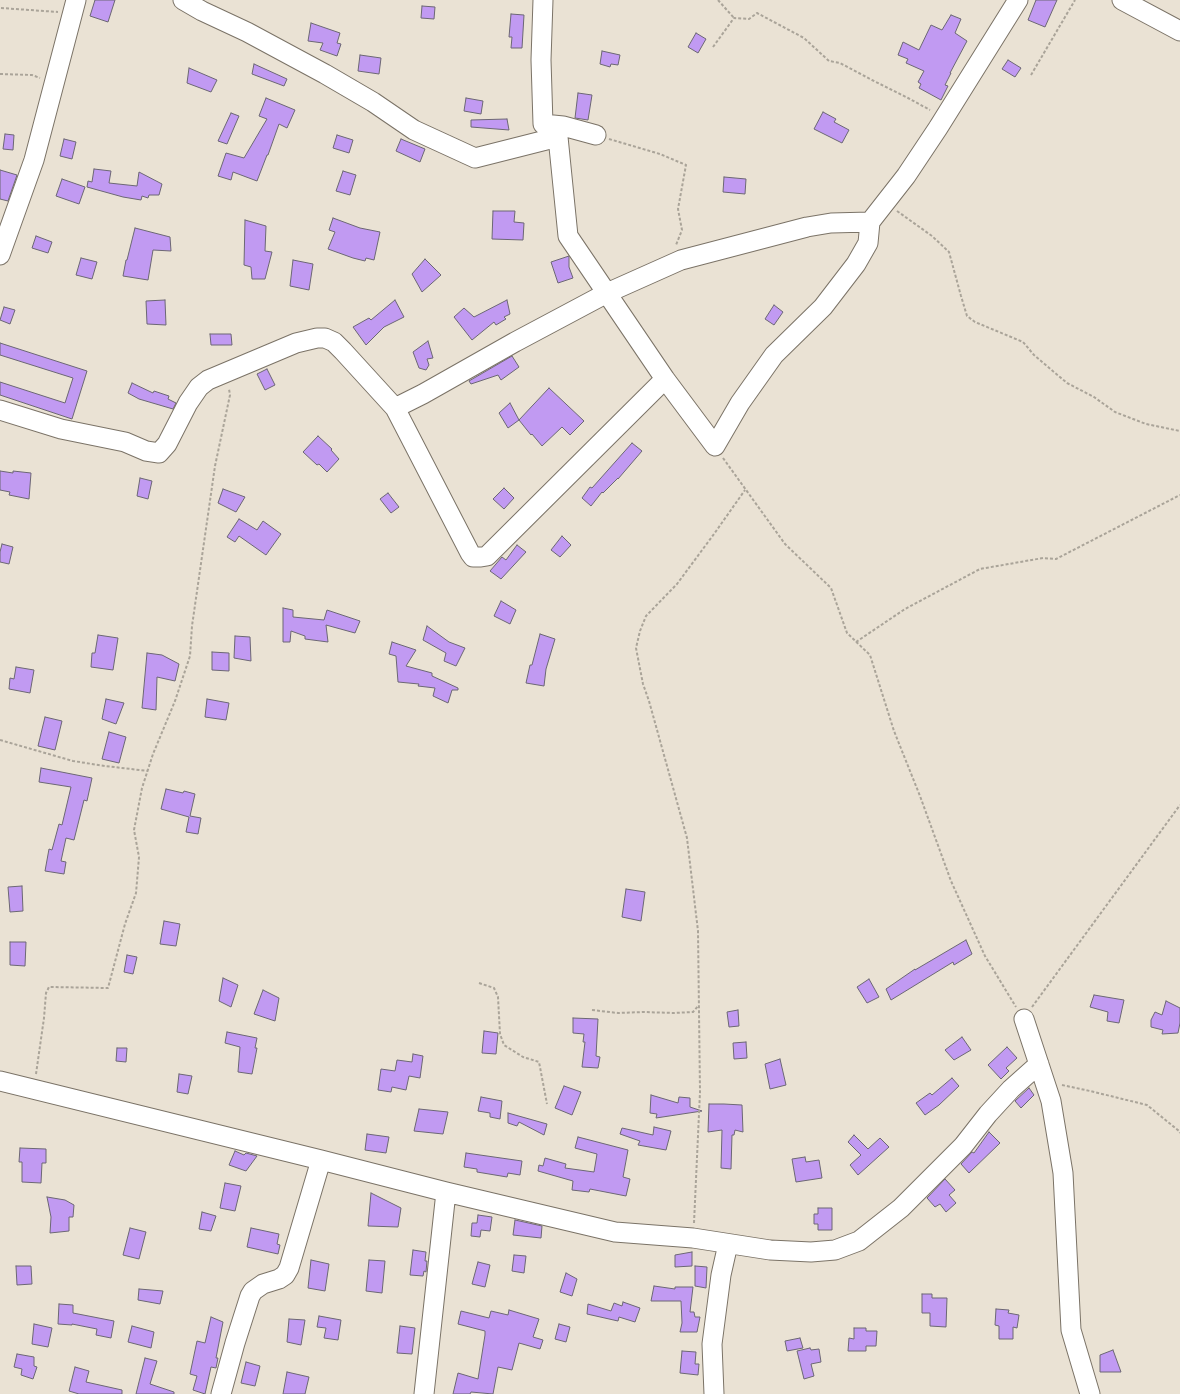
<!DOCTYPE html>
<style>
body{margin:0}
canvas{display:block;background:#eae2d4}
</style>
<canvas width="1180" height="1394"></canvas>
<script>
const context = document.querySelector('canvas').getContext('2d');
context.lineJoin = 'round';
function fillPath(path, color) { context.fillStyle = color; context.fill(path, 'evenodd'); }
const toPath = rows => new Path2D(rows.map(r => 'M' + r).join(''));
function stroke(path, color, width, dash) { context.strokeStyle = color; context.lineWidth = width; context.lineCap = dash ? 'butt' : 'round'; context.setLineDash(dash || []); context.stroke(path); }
const building = toPath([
 [95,0,115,0,108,22,90,16,95,0],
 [1036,0,1057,0,1045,27,1028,20,1036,0],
 [422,6,435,7,434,19,421,18,422,6],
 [511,14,524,15,522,48,511,48,512,37,509,37,511,14],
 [951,15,961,19,955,33,967,41,950,73,951,73,945,85,948,86,941,100,919,88,921,84,918,82,924,71,906,63,908,59,898,55,903,42,919,50,931,25,942,30,951,15],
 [311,23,340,33,337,43,341,44,337,56,320,50,323,43,308,41,311,23],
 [696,33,706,39,698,53,688,47,696,33],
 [602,51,620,55,618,65,611,64,610,67,600,64,602,51],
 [360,55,381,58,379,74,358,71,360,55],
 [1008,60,1021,68,1015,77,1002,69,1008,60],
 [254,64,287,79,284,86,252,74,254,64],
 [189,68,217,80,211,92,187,83,189,68],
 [578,93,592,95,588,120,575,118,578,93],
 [266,98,295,110,287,128,279,124,268,155,267,155,257,181,233,172,231,180,218,176,226,153,244,158,267,119,259,116,266,98],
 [466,98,483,101,481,114,464,111,466,98],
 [823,112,836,119,834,122,849,130,842,143,814,129,823,112],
 [231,113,239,116,227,144,218,141,231,113],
 [507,119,509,130,471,127,471,120,507,119],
 [5,134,14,135,13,150,3,149,5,134],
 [337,135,353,140,349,153,333,148,337,135],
 [64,139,76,142,72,159,60,156,64,139],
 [401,139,425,149,420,162,396,151,401,139],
 [94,169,111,171,109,183,137,186,139,172,162,184,159,195,149,195,148,198,142,196,141,200,123,197,87,187,88,181,92,182,94,169],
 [0,170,17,175,8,201,0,199,0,170],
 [343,171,356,175,350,195,336,191,343,171],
 [724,177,746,179,745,194,723,192,724,177],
 [62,179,85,187,79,204,56,196,62,179],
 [493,211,515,211,514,222,524,223,523,240,492,239,493,211],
 [333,218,360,228,380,232,374,260,366,258,365,261,353,258,328,249,335,232,329,230,333,218],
 [245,220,266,226,265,251,272,252,265,279,252,279,251,267,244,265,245,220],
 [135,228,170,237,171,251,153,250,148,280,123,276,126,260,127,260,135,228],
 [36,236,52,242,48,253,32,248,36,236],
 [569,256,569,267,573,278,558,283,551,262,569,256],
 [81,258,97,262,92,279,76,275,81,258],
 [425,259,441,275,422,292,412,274,425,259],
 [293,260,313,264,309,290,290,286,293,260],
 [165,300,166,325,147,324,146,301,165,300],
 [395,300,404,317,384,327,366,345,353,327,369,318,371,320,395,300],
 [507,300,510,314,504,317,506,319,496,325,494,322,472,340,454,317,464,308,474,317,507,300],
 [774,305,783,312,774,325,765,319,774,305],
 [4,307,15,310,10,324,0,320,4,307],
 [210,334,231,334,232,345,211,345,210,334],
 [428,341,433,358,427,359,429,365,426,370,419,368,413,352,428,341],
 [0,343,87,371,72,419,0,395,0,382,65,403,73,378,0,355,0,343],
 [512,356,519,367,501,380,498,375,471,384,469,381,512,356],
 [267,369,275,385,265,390,257,374,267,369],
 [132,383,153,393,154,391,169,396,168,399,176,403,173,409,139,399,128,393,132,383],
 [549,388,584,421,570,435,562,427,542,446,532,434,531,435,519,420,549,388],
 [510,403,519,420,508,428,499,413,510,403],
 [318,436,332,449,331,450,339,459,327,472,319,464,317,465,303,452,318,436],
 [632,443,642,451,618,479,618,478,603,493,602,492,591,506,582,498,590,487,592,488,632,443],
 [0,471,13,473,13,471,31,473,29,499,9,495,10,492,0,490,0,471],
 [140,478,152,481,148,499,137,496,140,478],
 [504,488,514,498,504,509,493,499,504,488],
 [223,489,245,497,236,512,218,503,223,489],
 [388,493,399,507,391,513,380,499,388,493],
 [239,519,257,530,263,521,281,534,266,555,239,536,235,542,227,537,239,519],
 [562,536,571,545,560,557,551,550,562,536],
 [2,544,13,547,9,564,0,562,0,552,2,544],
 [517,545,526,552,501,579,490,571,502,557,506,560,517,545],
 [501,601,516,610,510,624,494,616,501,601],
 [283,608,293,610,293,617,324,620,327,610,360,621,355,633,326,625,328,642,305,639,305,636,291,631,290,642,283,642,283,608],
 [427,626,449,642,465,648,456,666,444,661,446,653,423,640,427,626],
 [540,634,555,639,546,669,544,686,526,683,530,665,532,665,540,634],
 [98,635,118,638,113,670,91,667,92,653,95,653,98,635],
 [235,636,250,637,251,661,234,658,235,636],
 [392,642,416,650,406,666,432,673,432,676,458,688,458,690,452,690,448,703,433,696,435,688,418,686,419,684,398,682,396,656,389,654,392,642],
 [212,652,229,653,229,671,212,670,212,652],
 [147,653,162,655,179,664,175,681,157,677,156,710,142,708,147,653],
 [16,667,34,670,30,693,9,689,10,678,14,679,16,667],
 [106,699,124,703,116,724,102,719,106,699],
 [207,699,229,703,226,720,205,717,207,699],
 [45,717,62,721,55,750,38,746,45,717],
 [109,732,126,737,119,763,102,759,109,732],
 [41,768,92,778,87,801,84,800,74,840,66,838,61,861,66,862,64,874,45,871,49,849,52,850,59,824,62,825,71,787,39,782,41,768],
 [166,789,183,793,184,791,195,794,190,816,201,818,198,834,186,832,189,817,161,809,166,789],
 [22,886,23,911,10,912,8,887,22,886],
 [626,889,645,892,641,921,622,917,626,889],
 [164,921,180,924,176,946,160,944,164,921],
 [966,940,972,954,954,965,953,962,891,1000,886,989,915,969,915,970,966,940],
 [10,942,26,942,25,966,10,965,10,942],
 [127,955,137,957,133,974,124,972,127,955],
 [223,978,238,985,231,1007,219,1001,223,978],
 [869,979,879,997,867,1003,857,987,869,979],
 [263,990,279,998,275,1021,254,1014,263,990],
 [1094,995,1124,1000,1119,1023,1107,1021,1108,1012,1090,1007,1094,995],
 [1166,1001,1180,1008,1180,1023,1178,1033,1162,1034,1163,1030,1151,1027,1151,1020,1155,1012,1162,1015,1166,1001],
 [738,1010,739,1026,729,1027,727,1012,738,1010],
 [573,1018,598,1019,596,1056,600,1057,598,1068,582,1067,585,1042,583,1042,584,1034,573,1033,573,1018],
 [484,1031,498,1033,496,1054,482,1053,484,1031],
 [227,1032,257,1038,255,1048,257,1048,252,1074,238,1072,240,1047,225,1043,227,1032],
 [962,1037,971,1050,954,1060,945,1050,962,1037],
 [746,1042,747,1058,734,1059,733,1043,746,1042],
 [1007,1047,1017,1058,1006,1068,1009,1071,1001,1079,988,1065,1007,1047],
 [117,1048,127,1048,126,1062,116,1061,117,1048],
 [413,1054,423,1056,420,1078,409,1076,406,1090,392,1087,391,1092,378,1090,381,1069,395,1071,397,1060,412,1062,413,1054],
 [780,1059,786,1085,770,1089,765,1064,780,1059],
 [179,1074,192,1076,188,1094,177,1092,179,1074],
 [952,1078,959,1086,939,1105,925,1115,916,1103,930,1093,932,1095,952,1078],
 [564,1086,581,1092,572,1115,555,1108,564,1086],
 [1029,1088,1034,1095,1021,1108,1015,1101,1029,1088],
 [651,1095,678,1103,679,1097,690,1098,690,1107,702,1111,656,1118,657,1114,650,1113,651,1095],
 [481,1097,502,1101,500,1119,490,1117,490,1113,478,1111,481,1097],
 [709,1104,724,1104,742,1105,743,1132,735,1130,734,1135,732,1135,731,1169,721,1168,722,1130,708,1132,709,1104],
 [419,1109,448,1112,443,1134,414,1131,419,1109],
 [508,1113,547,1124,544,1135,519,1122,517,1126,508,1123,508,1113],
 [654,1127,671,1131,666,1150,638,1145,640,1141,620,1134,622,1128,653,1135,654,1127],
 [989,1132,1000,1143,969,1173,961,1164,972,1152,974,1153,989,1132],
 [367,1134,389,1137,386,1153,365,1150,367,1134],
 [854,1135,868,1149,880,1138,889,1147,858,1175,850,1165,861,1155,848,1142,854,1135],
 [578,1137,628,1150,623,1177,630,1179,626,1196,590,1189,589,1192,572,1190,573,1181,538,1171,539,1165,543,1166,545,1158,566,1164,565,1168,594,1172,597,1154,575,1148,578,1137],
 [20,1148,46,1149,46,1163,42,1163,41,1183,22,1182,22,1162,19,1162,20,1148],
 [235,1151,244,1155,246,1153,257,1156,246,1171,229,1165,235,1151],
 [466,1153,522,1161,520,1175,508,1173,507,1177,477,1172,477,1169,464,1167,466,1153],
 [805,1157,806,1162,819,1160,822,1178,796,1182,792,1159,805,1157],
 [945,1179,955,1190,949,1195,956,1203,946,1212,940,1204,935,1207,927,1198,945,1179],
 [225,1183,241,1186,235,1211,220,1208,225,1183],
 [371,1193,401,1208,398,1227,368,1226,371,1193],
 [47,1197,65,1200,74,1205,73,1217,69,1217,69,1231,50,1233,51,1217,47,1197],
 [818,1208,832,1208,832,1230,818,1230,818,1224,814,1224,814,1214,818,1214,818,1208],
 [202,1212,216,1216,211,1231,199,1229,202,1212],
 [478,1215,492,1217,490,1231,481,1230,480,1237,471,1236,472,1223,477,1223,478,1215],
 [515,1220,542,1226,541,1238,513,1235,515,1220],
 [130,1228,146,1232,139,1259,123,1255,130,1228],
 [251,1228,279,1234,277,1244,280,1245,278,1254,247,1247,251,1228],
 [413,1250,426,1252,425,1261,427,1261,426,1272,424,1271,423,1276,410,1275,413,1250],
 [692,1252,692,1266,675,1267,675,1255,692,1252],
 [514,1255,526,1256,524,1273,512,1271,514,1255],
 [311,1260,329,1264,325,1291,308,1288,311,1260],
 [369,1260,385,1261,382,1293,366,1291,369,1260],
 [478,1262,490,1265,485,1287,472,1284,478,1262],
 [16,1266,31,1266,32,1284,17,1285,16,1266],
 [695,1266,707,1267,706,1288,695,1286,695,1266],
 [566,1273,577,1279,572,1296,560,1292,566,1273],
 [654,1286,675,1289,675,1287,693,1287,690,1312,694,1312,695,1317,700,1317,697,1332,680,1332,682,1323,681,1301,651,1301,654,1286],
 [139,1289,163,1291,160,1304,138,1300,139,1289],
 [922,1294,932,1294,932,1298,947,1298,946,1327,930,1326,930,1313,922,1313,922,1294],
 [623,1302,640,1308,635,1322,619,1317,618,1321,587,1314,588,1304,611,1311,614,1303,622,1306,623,1302],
 [59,1304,73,1305,73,1313,114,1321,111,1338,96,1335,97,1329,72,1324,72,1325,58,1324,59,1304],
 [996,1309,1009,1310,1008,1313,1019,1315,1017,1328,1013,1327,1013,1339,999,1339,999,1326,995,1325,996,1309],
 [509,1310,539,1319,533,1337,543,1340,540,1349,519,1343,512,1370,498,1367,493,1394,471,1392,470,1394,453,1394,458,1373,478,1379,485,1335,485,1331,458,1324,461,1311,489,1318,491,1311,508,1315,509,1310],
 [319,1316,341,1320,338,1340,324,1338,326,1328,317,1327,319,1316],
 [211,1317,223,1322,216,1358,218,1358,216,1368,211,1367,205,1394,193,1390,197,1376,190,1374,197,1341,205,1343,211,1317],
 [289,1319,305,1320,301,1345,287,1342,289,1319],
 [34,1324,52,1328,48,1347,32,1344,34,1324],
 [559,1324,570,1327,566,1342,555,1339,559,1324],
 [132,1326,154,1332,151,1348,128,1342,132,1326],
 [400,1326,415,1328,412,1354,397,1353,400,1326],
 [854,1328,866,1328,866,1331,877,1331,876,1346,866,1346,866,1351,848,1351,849,1338,854,1339,854,1328],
 [800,1338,803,1348,787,1351,785,1341,800,1338],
 [810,1348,811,1350,819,1349,821,1362,811,1364,814,1376,804,1379,797,1351,810,1348],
 [1113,1350,1121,1372,1100,1372,1100,1355,1113,1350],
 [682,1351,696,1352,695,1364,699,1364,698,1375,680,1373,682,1351],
 [17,1354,34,1357,34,1366,37,1367,33,1379,21,1375,22,1369,14,1367,17,1354],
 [145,1358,157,1361,150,1384,174,1392,174,1394,136,1394,145,1358],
 [246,1362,260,1366,255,1386,241,1383,246,1362],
 [75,1367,89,1371,86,1382,122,1390,122,1394,79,1394,69,1391,75,1367],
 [287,1372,309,1377,305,1394,283,1394,287,1372]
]);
fillPath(building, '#c19af2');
stroke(building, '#6c6774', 1);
const minor = toPath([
 [183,0,202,11,247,32,325,74,373,102,414,130,475,158,558,137,568,236,665,379,715,446,740,403,774,355,823,307,856,264,868,243,870,222],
 [543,0,541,60,543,124,558,137],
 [1122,0,1180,31],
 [543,124,563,126,596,135],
 [0,255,34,160,76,0],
 [395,408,470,553,473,557,481,557,487,556,665,379],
 [0,410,61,429,125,442,146,451,159,453,167,444,188,403,199,387,208,380,296,343,317,338,325,338,334,342,343,351,395,408,423,394,515,342,607,293,681,260,807,227,831,223,870,222,906,176,938,128,1018,0],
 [1024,1019,1051,1101,1063,1173,1071,1330,1090,1394],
 [0,1081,321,1160,446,1192,615,1232,693,1238,770,1250,811,1252,835,1250,859,1241,901,1208,963,1146,988,1114,1011,1089,1039,1064],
 [221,1394,235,1343,250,1296,253,1291,263,1284,279,1279,285,1275,289,1268,321,1160],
 [424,1394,446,1192],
 [714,1394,712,1344,721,1275,728,1244]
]);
stroke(minor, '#7b7367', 21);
stroke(toPath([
 [718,0,734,18],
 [1,8,58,12],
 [713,47,734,18,749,19,757,13,804,38,829,61,840,63,872,80,908,98,930,110],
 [0,74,32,75,40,78],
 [1031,75,1075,0],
 [609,139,660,154,686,165,678,209,682,230,676,245],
 [897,211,932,236,949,252,961,296,967,316,975,322,1023,342,1034,355,1067,383,1094,397,1115,412,1146,424,1180,431],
 [723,458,785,544,831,588,847,633,870,655,894,731,920,796,951,881,985,956,1016,1007],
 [856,642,905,609,980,569,1043,558,1056,559,1180,495],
 [0,740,73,761,105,766,148,771],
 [479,983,494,988,498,997,500,1034,504,1045,523,1057,539,1062,547,1104],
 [1032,1007,1180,805],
 [592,1010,618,1013,643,1012,674,1013,693,1012,698,1006],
 [36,1074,44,1018,46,993,49,987,108,988,125,924,136,893,139,857,134,830,142,788,153,754,175,701,190,656,192,626,215,466,230,395,229,389],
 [1062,1085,1090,1091,1147,1105,1179,1131,1180,1133],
 [694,1223,700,1092,698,931,687,838,649,701,643,684,636,648,640,631,646,616,677,584,714,534,745,490]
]), '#aaa499', 2, [3, 2]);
stroke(minor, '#fff', 19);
</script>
